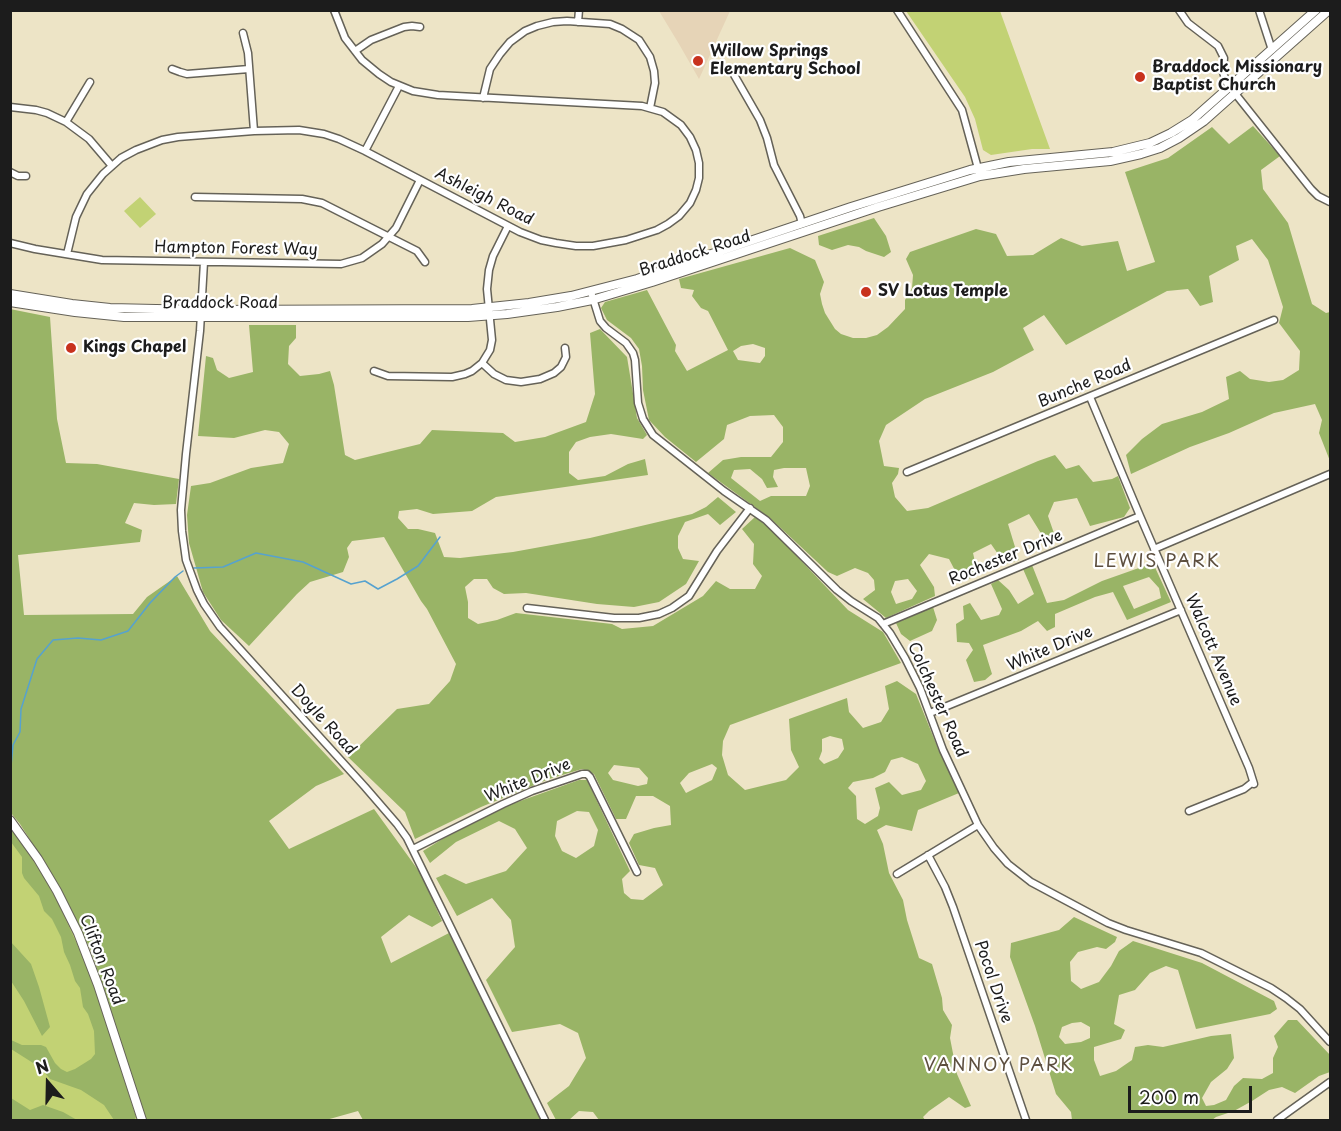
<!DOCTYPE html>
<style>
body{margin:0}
#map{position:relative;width:1341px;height:1131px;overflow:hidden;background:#ede4c6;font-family:"Playpen Sans",sans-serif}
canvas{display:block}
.frame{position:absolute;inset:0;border:12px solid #1c1c1c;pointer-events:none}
.north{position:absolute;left:18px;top:1053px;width:60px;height:60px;-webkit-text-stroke:4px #fff;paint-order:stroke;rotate:340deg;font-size:16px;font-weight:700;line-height:24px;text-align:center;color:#1c1c1c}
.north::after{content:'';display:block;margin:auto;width:21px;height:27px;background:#1c1c1c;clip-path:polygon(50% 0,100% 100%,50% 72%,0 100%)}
.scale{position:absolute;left:1128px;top:1086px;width:124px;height:27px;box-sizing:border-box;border:3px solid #1c1c1c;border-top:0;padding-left:8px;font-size:18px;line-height:21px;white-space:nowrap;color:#1c1c1c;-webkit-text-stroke:4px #fff;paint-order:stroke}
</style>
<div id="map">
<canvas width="1341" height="1131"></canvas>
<div class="frame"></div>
<div class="north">N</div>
<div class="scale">200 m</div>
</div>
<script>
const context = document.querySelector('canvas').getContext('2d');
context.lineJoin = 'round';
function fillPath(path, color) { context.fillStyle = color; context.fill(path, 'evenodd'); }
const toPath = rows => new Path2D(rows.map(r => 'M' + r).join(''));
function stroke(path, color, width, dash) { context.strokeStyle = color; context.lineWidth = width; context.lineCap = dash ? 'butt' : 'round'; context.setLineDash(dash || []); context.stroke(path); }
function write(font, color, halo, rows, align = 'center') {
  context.font = font + ' "Playpen Sans",sans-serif'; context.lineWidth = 4.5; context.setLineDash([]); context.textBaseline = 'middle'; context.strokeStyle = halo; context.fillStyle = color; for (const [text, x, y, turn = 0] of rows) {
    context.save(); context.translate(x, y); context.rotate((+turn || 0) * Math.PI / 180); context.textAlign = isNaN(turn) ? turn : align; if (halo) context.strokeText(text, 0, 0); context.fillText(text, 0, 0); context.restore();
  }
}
fillPath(toPath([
 [659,11,730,11,699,79,679,44]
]), '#e6d4b7');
fillPath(toPath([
 [906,11,1000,11,1050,149,1032,149,991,155,983,150,975,119,965,97],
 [140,197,156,214,140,228,124,211],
 [11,828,38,866,59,903,74,935,97,995,137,1120,11,1120]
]), '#c2d274');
fillPath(toPath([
 [1253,126,1280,156,1261,170,1263,189,1288,223,1312,304,1326,313,1330,312,1330,461,1319,433,1322,420,1315,404,1274,413,1229,433,1190,447,1131,474,1126,455,1142,439,1162,424,1202,412,1229,399,1226,377,1240,371,1250,379,1269,382,1283,380,1299,370,1300,351,1279,323,1283,307,1268,260,1252,239,1236,246,1239,260,1209,276,1213,302,1200,306,1188,289,1167,291,1066,345,1044,315,1023,328,1034,350,993,372,925,399,886,425,879,441,884,466,899,468,898,474,892,483,895,497,907,511,928,508,1038,461,1055,455,1066,469,1079,465,1093,482,1112,479,1118,476,1130,508,1124,517,1090,526,1077,498,1054,502,1048,516,1056,539,1047,543,1029,514,1008,524,1019,560,1005,564,991,544,973,553,978,575,961,582,949,559,929,554,920,565,934,587,935,596,886,618,863,599,875,590,874,580,868,573,855,568,837,576,828,572,770,518,708,473,723,460,741,457,771,457,783,442,783,427,774,415,750,416,727,425,724,439,696,462,665,437,649,420,643,390,642,366,639,349,631,338,607,320,601,308,605,302,647,290,676,345,675,351,687,371,728,350,708,311,701,308,692,296,694,290,681,288,679,279,790,248,815,260,824,282,820,294,822,304,825,313,835,329,841,334,853,338,866,338,877,335,888,327,905,309,905,300,912,288,913,275,906,259,910,252,976,229,996,234,1007,256,1033,255,1061,238,1082,246,1118,241,1127,271,1155,262,1125,172,1168,158,1212,127,1229,144],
 [753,344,765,348,765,356,760,363,738,360,733,351,741,346],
 [784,468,806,468,810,486,806,496,771,496,760,501,731,478,734,470,750,469,762,479,767,488,778,487,773,477,774,470],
 [908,579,917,591,912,599,896,604,891,592,895,581],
 [874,218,886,236,891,252,884,257,866,251,859,247,848,245,832,250,819,245,818,236],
 [10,309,50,317,57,419,66,463,97,464,179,479,176,504,154,505,134,503,125,523,142,530,140,542,18,555,24,615,133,614,147,597,177,576,210,631,344,774,316,786,269,821,289,849,374,809,421,874,442,921,432,927,409,915,381,937,391,963,449,933,541,1120,363,1120,358,1111,326,1120,146,1120,91,951,58,884,20,824,11,813],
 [249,325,296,325,296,338,289,346,288,364,300,376,319,374,330,371,334,385,345,455,355,460,420,444,432,430,503,433,515,442,545,437,586,422,595,394,590,333,600,329,627,357,637,418,647,435,643,439,611,434,590,437,576,442,569,452,569,473,578,480,605,476,628,464,645,459,648,475,496,497,472,511,433,514,417,509,399,511,398,518,408,529,418,529,435,533,444,557,460,558,513,552,590,538,692,514,706,507,718,497,736,512,720,525,708,514,685,522,678,536,678,548,683,559,699,561,686,584,659,602,634,607,597,604,526,593,504,594,493,588,487,579,474,579,465,587,468,602,468,618,478,624,497,620,516,613,612,624,622,629,653,626,703,596,716,581,730,589,755,589,762,576,753,564,754,544,742,529,755,517,770,528,848,610,883,632,901,663,730,725,723,741,722,755,728,775,745,790,786,780,799,767,791,750,789,719,847,698,849,712,863,728,881,722,889,709,885,686,897,681,916,694,939,751,959,793,918,810,912,831,886,825,877,830,883,844,889,873,903,900,907,920,919,958,932,964,942,998,943,1010,952,1025,950,1038,957,1074,971,1106,965,1108,949,1097,929,1111,923,1117,925,1120,599,1120,593,1112,579,1111,569,1120,556,1120,547,1103,569,1086,586,1058,578,1033,560,1024,512,1032,486,980,515,947,511,920,492,898,457,916,436,878,445,874,466,884,506,871,527,848,515,829,499,821,456,842,430,863,423,851,444,838,509,805,579,780,587,780,630,871,622,879,624,893,631,899,643,900,663,885,655,868,639,865,629,843,634,834,654,828,671,825,670,806,653,796,636,796,626,819,616,819,594,774,582,769,549,779,481,807,415,839,405,812,348,757,397,709,429,704,450,681,456,664,427,609,421,601,384,537,352,541,347,548,349,557,343,572,310,582,297,594,249,646,221,620,203,592,189,543,187,515,191,486,210,483,251,468,283,463,289,444,279,432,265,430,234,438,198,436,206,356,213,358,217,370,229,378,253,372],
 [830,736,842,739,844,749,838,758,824,764,819,759,822,751,822,739],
 [902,757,918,764,926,781,921,790,902,795,889,782,875,788,880,808,878,816,865,824,857,819,856,796,848,788,853,782,873,778,885,772,891,760],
 [712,764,717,768,712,780,686,793,680,783,689,773],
 [614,765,639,768,648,778,647,784,638,786,613,780,608,773],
 [577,811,589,812,598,830,594,846,576,858,562,851,555,836,557,821],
 [1153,563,1171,602,1127,620,1113,592,1095,597,1055,614,1055,627,1047,631,1038,621,1021,631,983,645,992,674,985,680,974,682,966,660,973,650,969,643,957,642,956,624,964,619,963,606,970,603,981,620,999,615,1002,609,991,584,998,580,1009,590,1018,604,1034,594,1023,569,1032,565,1047,603,1064,600,1102,581],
 [1149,577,1159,588,1161,598,1134,609,1123,586],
 [933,607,937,620,932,631,910,641,901,634,896,623],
 [11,828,42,874,57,901,78,946,91,978,115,1051,136,1117,134,1120,114,1120,104,1105,81,1090,50,1079,41,1068,11,1049,11,1040,22,1045,41,1045,46,1047,55,1063,61,1069,67,1072,75,1069,91,1059,95,1054,94,1031,88,1014,83,1007,80,988,75,981,70,965,64,952,61,937,52,919,44,911,39,896,24,878,22,873,22,857,11,842],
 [1074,917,1117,937,1115,942,1106,949,1097,947,1078,952,1070,962,1071,981,1081,989,1099,982,1111,966,1119,951,1133,941,1202,963,1274,1001,1277,1009,1270,1014,1196,1029,1178,970,1166,966,1150,973,1135,990,1119,995,1114,1024,1125,1030,1121,1039,1094,1047,1094,1060,1100,1076,1116,1071,1132,1060,1135,1047,1148,1045,1163,1047,1211,1036,1231,1034,1234,1058,1227,1069,1211,1082,1202,1098,1206,1106,1214,1105,1226,1100,1234,1086,1243,1078,1262,1079,1273,1073,1273,1058,1278,1047,1274,1036,1288,1020,1297,1020,1330,1055,1330,1072,1319,1076,1295,1093,1282,1087,1269,1090,1252,1101,1234,1111,1216,1117,1212,1120,1072,1120,1071,1112,1056,1094,1035,1026,1010,957,1011,943,1059,930],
 [1081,1022,1090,1027,1090,1038,1081,1042,1065,1044,1059,1037,1062,1027,1072,1023],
 [10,941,31,964,39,987,50,1027,42,1036,24,1001,11,981],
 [11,1098,30,1110,43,1105,63,1112,77,1120,11,1120]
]), '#99b466');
stroke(toPath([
 [194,568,223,567,256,553,303,562,351,584,365,581,378,589,397,579,418,566,440,537],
 [10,776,13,745,20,732,21,709,37,659,53,640,78,638,101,640,128,631,150,603,175,577,183,571]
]), '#56a2cf', 1.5);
const minor = toPath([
 [897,10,962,110,979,172],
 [1179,10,1188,23,1218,46,1224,58,1223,72,1226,82,1311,189,1318,196,1330,202],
 [1259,10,1272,50],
 [578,22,579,10],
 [243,33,248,53,254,131],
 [355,51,371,40,404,27,412,26,420,27],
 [172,69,180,72,187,74,249,69],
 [733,73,760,120,767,138,774,165,800,216,802,224],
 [483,98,490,69,500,54,510,42,525,31,537,26,553,22,567,21,610,24,622,29,639,40,650,57,654,71,655,83,650,108],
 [10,107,36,110,47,113,66,122,89,139,112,166],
 [66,122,90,82],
 [365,151,399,86],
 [10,172,18,176,26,176],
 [195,197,302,199,322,203,417,251,425,262],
 [10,243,35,249,102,260,341,264,362,258,382,244,396,228,420,180],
 [67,254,76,217,87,194,103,174,121,158,136,150,162,140,178,137,254,131,299,130,324,134,339,139,365,151,520,232,541,240,556,243,576,246,593,246,626,240,657,230,668,224,679,216,690,203,696,190,699,178,699,163,696,150,690,137,681,125,663,112,642,106,438,95,413,91,391,82,379,74,362,60,345,38,334,10],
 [204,262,200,331,186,454,181,510,182,531,186,560,197,590,204,604,220,627,365,787,397,824,407,838,545,1120],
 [591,292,600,321,606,328,626,343,633,353,635,360,638,403,643,419,653,435,724,491,766,520,837,590,851,601,878,618,890,633,905,658,920,688,943,750,978,825,994,848,1008,864,1031,882,1108,923,1126,930,1201,953,1271,988,1286,998,1300,1009,1330,1042],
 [482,363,494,374,506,380,521,382,540,379,554,373,561,367,566,357,565,348],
 [374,371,388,376,452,377,465,374,472,371,482,363,490,350,492,340,487,289,489,270,493,256,508,226],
 [1090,397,1140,516,1249,768,1254,784],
 [907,472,1274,320],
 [1154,549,1330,474],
 [527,608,614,618,639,618,659,614,672,608,689,596,717,551,750,508],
 [883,624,1140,516],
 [930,713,1181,610],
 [1189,811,1244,789,1253,782],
 [413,849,503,804,532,791,582,774,587,774,590,777,637,872],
 [928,855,945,887,953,907,1026,1120],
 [897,874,978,825],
 [1277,1120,1330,1082]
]);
const major = toPath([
 [10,294,72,304,110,308,202,310,472,309,529,303,571,296,637,279,851,207,970,170,1009,162,1113,152,1150,143,1171,133,1192,120,1316,10],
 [10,302,75,312,124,317,468,317,507,314,557,307,592,300,652,282,878,207,980,176,1024,169,1110,161,1141,154,1160,148,1179,138,1204,121,1329,10],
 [10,820,38,859,57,891,78,933,98,985,142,1120]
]);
stroke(minor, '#656258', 9);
stroke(major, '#656258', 10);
stroke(minor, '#fff', 6);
stroke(major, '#fff', 8);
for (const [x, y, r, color] of [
 [698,61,6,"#c8321e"],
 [1140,77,6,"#c8321e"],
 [866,292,6,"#c8321e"],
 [71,348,6,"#c8321e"]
]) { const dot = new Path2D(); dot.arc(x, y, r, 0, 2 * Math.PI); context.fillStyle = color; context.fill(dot); stroke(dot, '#fff', 2); }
write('bold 16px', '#1c1c1c', '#fff', [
 ["Willow Springs",710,52],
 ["Elementary School",710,70],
 ["Braddock Missionary",1152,68],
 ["Baptist Church",1152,86],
 ["SV Lotus Temple",878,292],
 ["Kings Chapel",83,348]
], 'left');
write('16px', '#1c1c1c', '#fff', [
 ["Ashleigh Road",484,197,27],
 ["Hampton Forest Way",236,249,1],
 ["Braddock Road",695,254,-18],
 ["Braddock Road",220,304],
 ["Bunche Road",1085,384,-23],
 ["Rochester Drive",1006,558,-22],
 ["White Drive",1050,649,-23],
 ["Walcott Avenue",1213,650,67],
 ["Colchester Road",937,700,66],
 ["Doyle Road",323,720,48],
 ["White Drive",528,781,-22],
 ["Clifton Road",101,960,69],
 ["Pocol Drive",993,982,71]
]);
context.letterSpacing = '1.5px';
write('18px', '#5d4f3f', '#fff', [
 ["LEWIS PARK",1157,562],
 ["VANNOY PARK",999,1066]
]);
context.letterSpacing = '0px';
</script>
